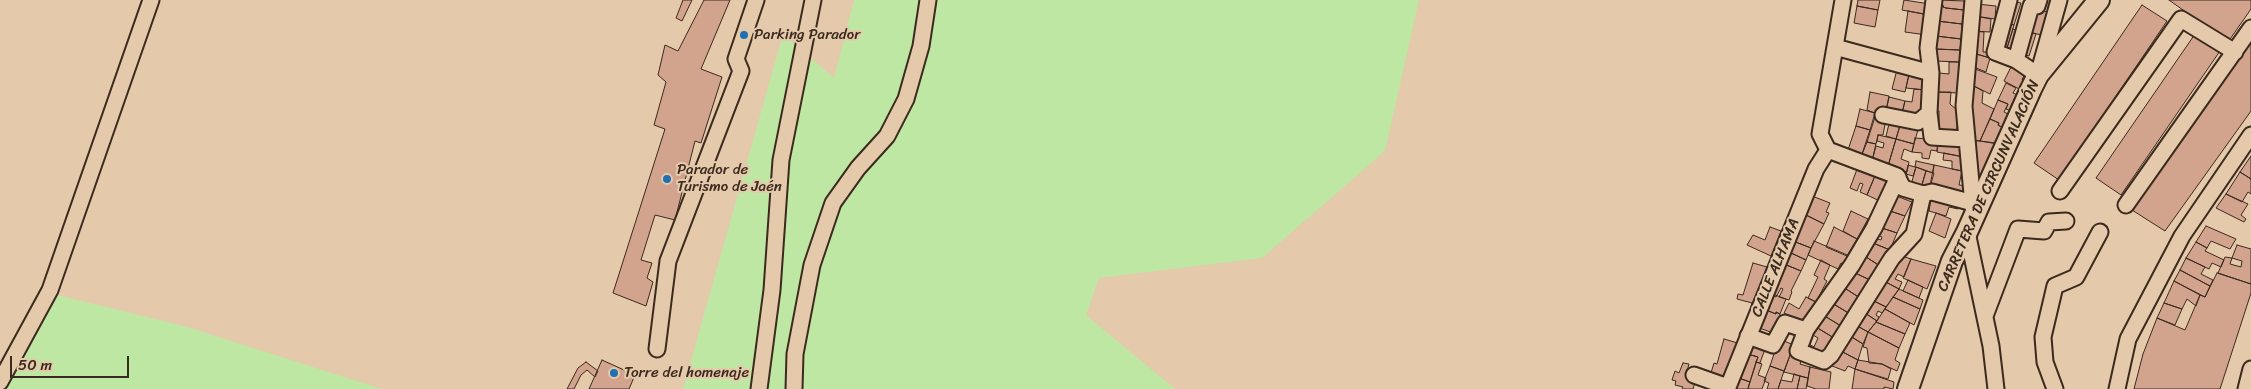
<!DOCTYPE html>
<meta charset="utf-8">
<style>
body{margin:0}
#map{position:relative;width:2251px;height:389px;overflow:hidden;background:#e4c9ab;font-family:Sriracha,sans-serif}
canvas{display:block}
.scale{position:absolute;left:10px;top:356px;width:119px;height:22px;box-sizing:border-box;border:2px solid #3b2a1e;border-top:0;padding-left:6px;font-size:15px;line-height:18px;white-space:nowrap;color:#3b2a1e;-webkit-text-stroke:4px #e4c9ab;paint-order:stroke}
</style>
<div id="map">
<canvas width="2251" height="389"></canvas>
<div class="scale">50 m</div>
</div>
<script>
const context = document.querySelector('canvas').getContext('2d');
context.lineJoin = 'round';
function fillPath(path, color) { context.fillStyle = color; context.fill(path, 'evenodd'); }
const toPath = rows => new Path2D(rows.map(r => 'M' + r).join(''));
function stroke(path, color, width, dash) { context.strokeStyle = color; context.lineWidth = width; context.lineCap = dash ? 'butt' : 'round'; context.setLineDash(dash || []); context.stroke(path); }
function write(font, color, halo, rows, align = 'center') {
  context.font = font + ' Sriracha,sans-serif'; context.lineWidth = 4; context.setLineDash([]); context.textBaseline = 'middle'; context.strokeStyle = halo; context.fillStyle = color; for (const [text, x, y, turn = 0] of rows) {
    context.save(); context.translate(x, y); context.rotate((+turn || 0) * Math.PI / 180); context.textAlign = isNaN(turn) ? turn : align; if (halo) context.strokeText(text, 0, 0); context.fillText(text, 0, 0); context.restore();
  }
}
fillPath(toPath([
 [854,0,1419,0,1385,151,1262,258,1099,278,1086,315,1175,389,683,389,783,34,834,78],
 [57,295,184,326,382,389,5,389]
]), '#bee7a3');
const building = toPath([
 [683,0,692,0,682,21,676,18,683,0],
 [704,0,730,0,701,69,722,77,701,143,695,141,675,220,655,215,641,260,652,263,647,278,653,282,646,306,613,293,665,129,654,125,666,82,658,75,665,45,678,51,704,0],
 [1858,0,1880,0,1878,10,1857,6,1858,0],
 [1904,0,1930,4,1929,15,1902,10,1904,0],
 [1939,0,1965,1,1964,10,1946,8,1943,7,1943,5,1939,4,1939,0],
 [2169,0,2251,0,2251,9,2228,42,2169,0],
 [2015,2,2021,3,2014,25,2004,22,2015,2],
 [1939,4,1943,5,1943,7,1946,8,1964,10,1962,24,1937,21,1939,4],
 [1977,4,1996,6,1995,19,1975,16,1977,4],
 [2142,5,2167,21,2059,180,2034,163,2142,5],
 [1857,6,1878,10,1875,27,1854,23,1857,6],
 [2033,8,2048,12,2041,35,2026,31,2033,8],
 [1908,11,1929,15,1927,35,1905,32,1908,11],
 [1975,16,1991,19,1990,32,1974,31,1975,16],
 [1937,21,1962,24,1961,39,1936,36,1937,21],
 [2004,22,2014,25,2007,48,1997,46,2004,22],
 [2013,29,2022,32,2017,50,2007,48,2013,29],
 [1974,31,1984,32,1983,52,1992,52,1990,58,1973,53,1974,31],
 [2026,31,2036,34,2029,56,2020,53,2026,31],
 [2195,34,2220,51,2121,195,2096,178,2195,34],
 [1936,36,1961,39,1960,50,1935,49,1936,36],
 [2251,41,2251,111,2165,231,2132,210,2251,41],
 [1935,49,1960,50,1960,62,1934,61,1935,49],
 [1973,53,1990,58,1986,72,1971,66,1973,53],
 [1949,62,1960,62,1958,93,1937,92,1939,73,1949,74,1949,62],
 [2012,65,2026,71,2022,80,2025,81,2021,90,2004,81,2012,65],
 [1898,66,1910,70,1905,92,1892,89,1898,66],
 [1975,69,1997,77,1990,94,1968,83,1975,69],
 [1910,70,1928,75,1925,90,1906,88,1910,70],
 [1968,83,1983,91,1982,103,1994,109,1980,141,1971,140,1968,83],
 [2006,83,2016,88,2013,93,2022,97,2014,112,2006,109,2008,104,1998,100,2006,83],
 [1914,89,1925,90,1919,116,1902,113,1905,101,1912,102,1914,89],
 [1870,92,1889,96,1886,111,1875,113,1867,110,1870,92],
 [1937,92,1951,92,1950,104,1957,110,1957,134,1939,133,1939,111,1936,111,1937,92],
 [1889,97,1905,101,1902,113,1886,111,1889,97],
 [1998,100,2008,104,2004,112,2012,116,2005,129,1998,125,1999,123,1990,119,1998,100],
 [1860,109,1875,113,1870,130,1856,126,1860,109],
 [1875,117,1886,119,1883,135,1878,135,1876,144,1867,142,1875,117],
 [1990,119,1999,123,1998,125,2005,129,1998,144,1980,141,1990,119],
 [1890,120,1901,122,1896,139,1886,136,1890,120],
 [1901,122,1919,126,1914,144,1896,139,1901,122],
 [1856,126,1870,130,1861,157,1847,153,1856,126],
 [1878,135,1896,139,1888,166,1872,161,1876,146,1883,148,1884,143,1877,141,1878,135],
 [1915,138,1938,140,1937,151,1931,150,1929,159,1922,158,1922,153,1912,152,1915,138],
 [1896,139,1914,144,1912,152,1904,149,1901,159,1909,162,1907,172,1888,166,1896,139],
 [1938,140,1962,140,1964,157,1937,152,1938,140],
 [1971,140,1996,143,1979,179,1974,178,1971,140],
 [1867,142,1876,144,1872,161,1861,157,1867,142],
 [1944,153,1964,157,1962,171,1952,169,1952,161,1943,160,1944,153],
 [2251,156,2251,179,2240,172,2251,156],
 [1916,161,1934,165,1933,173,1916,167,1913,176,1906,174,1908,165,1915,167,1916,161],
 [1859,164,1877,171,1867,195,1860,192,1863,184,1860,183,1857,191,1850,188,1859,164],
 [1934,165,1962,171,1959,185,1967,186,1966,197,1948,193,1949,188,1937,187,1929,191,1934,165],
 [1916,167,1926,171,1921,188,1911,185,1916,167],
 [1877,171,1892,177,1882,202,1867,195,1877,171],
 [1926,171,1934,173,1929,191,1921,188,1926,171],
 [2240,172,2251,179,2251,194,2248,192,2242,202,2226,194,2240,172],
 [1932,192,1962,203,1958,209,1949,207,1946,216,1929,211,1932,192],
 [2226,194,2248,204,2241,215,2246,219,2244,222,2216,208,2226,194],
 [1894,195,1912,202,1905,216,1887,210,1894,195],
 [1812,196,1830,203,1826,212,1829,213,1824,224,1804,214,1812,196],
 [1887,210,1905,216,1897,233,1879,227,1887,210],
 [1851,211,1868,219,1857,239,1843,231,1851,211],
 [1936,213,1951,219,1945,238,1929,231,1936,213],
 [1804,214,1824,224,1811,248,1793,241,1804,214],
 [2206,226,2236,239,2230,249,2211,241,2207,248,2196,242,2206,226],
 [1770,227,1781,231,1771,256,1747,245,1753,235,1765,240,1770,227],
 [1834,227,1857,239,1847,256,1826,247,1834,227],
 [1879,227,1897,233,1890,250,1873,243,1875,238,1881,240,1882,237,1876,234,1879,227],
 [1793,241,1811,248,1806,260,1789,252,1793,241],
 [1814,241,1852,257,1847,266,1841,263,1838,269,1808,255,1814,241],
 [2196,242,2207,248,2205,251,2224,260,2221,267,2212,263,2209,269,2186,258,2196,242],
 [1873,243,1890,250,1880,266,1863,255,1873,243],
 [2237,245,2251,249,2251,284,2218,273,2225,257,2232,258,2230,264,2241,267,2242,261,2232,258,2237,245],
 [1789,252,1806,260,1801,271,1784,264,1789,252],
 [1863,255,1880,266,1870,280,1853,272,1863,255],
 [1899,255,1911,259,1904,277,1898,274,1895,279,1902,282,1899,289,1882,280,1899,255],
 [2186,258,2205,267,2201,274,2213,280,2210,286,2180,270,2186,258],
 [1911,259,1936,266,1927,289,1903,278,1911,259],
 [1821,260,1830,265,1824,279,1827,281,1816,302,1808,298,1818,277,1814,275,1821,260],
 [1753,263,1767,267,1754,308,1751,307,1752,303,1737,299,1738,294,1743,295,1753,263],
 [1784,264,1801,271,1791,291,1792,292,1789,300,1779,297,1783,289,1781,288,1776,297,1767,292,1784,264],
 [2180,270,2210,286,2205,297,2174,281,2180,270],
 [1853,272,1870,280,1860,298,1843,287,1853,272],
 [2217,273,2251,284,2251,293,2220,389,2134,389,2143,354,2157,318,2185,330,2200,295,2205,297,2217,273],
 [1882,280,1899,289,1886,307,1870,299,1882,280],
 [1908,280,1923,287,1919,298,1903,291,1908,280],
 [2174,281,2200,295,2196,306,2187,299,2182,309,2164,303,2174,281],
 [1843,287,1860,298,1850,314,1832,303,1841,294,1839,293,1843,287],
 [1899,289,1923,300,1920,309,1893,297,1899,289],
 [1767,292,1786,299,1780,314,1776,312,1776,314,1761,308,1767,292],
 [1806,297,1816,302,1804,323,1784,313,1789,303,1799,309,1806,297],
 [1893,297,1920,309,1914,325,1885,309,1893,297],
 [1870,299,1886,307,1882,313,1878,311,1876,315,1879,317,1877,321,1862,311,1870,299],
 [1832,303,1850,314,1841,326,1823,315,1832,303],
 [2164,303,2182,309,2175,325,2157,318,2164,303],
 [1761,308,1776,314,1776,312,1780,314,1773,333,1754,326,1761,308],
 [1885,309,1910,323,1905,334,1876,322,1885,309],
 [1862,311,1877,321,1868,332,1854,324,1862,311],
 [1823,315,1841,326,1834,338,1816,327,1823,315],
 [1876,322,1905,334,1899,348,1868,332,1876,322],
 [1854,324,1868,332,1863,344,1847,334,1854,324],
 [1816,327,1834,338,1822,359,1807,351,1809,344,1814,347,1818,338,1813,335,1816,327],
 [1868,332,1899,348,1895,360,1900,363,1897,371,1882,364,1869,363,1867,348,1863,347,1868,332],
 [1847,334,1863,344,1858,360,1837,349,1847,334],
 [1724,339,1741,344,1727,381,1710,376,1714,363,1717,364,1724,339],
 [1779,339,1794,345,1784,371,1770,366,1779,339],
 [1749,340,1766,346,1760,363,1756,362,1758,357,1744,353,1749,340],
 [1837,349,1858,360,1855,369,1848,366,1845,371,1827,364,1837,349],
 [1744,353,1758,357,1750,382,1736,377,1744,353],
 [1790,355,1802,359,1800,364,1810,367,1808,378,1784,372,1790,355],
 [602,360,635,375,629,389,589,389,602,360],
 [1858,360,1882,364,1891,369,1888,379,1855,369,1858,360],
 [586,362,598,371,595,377,587,370,581,375,574,389,567,389,578,368,586,362],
 [1756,362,1762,364,1758,375,1766,378,1762,389,1750,389,1748,388,1756,362],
 [1683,363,1689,364,1686,375,1696,379,1693,389,1682,389,1683,387,1675,385,1676,381,1672,380,1675,371,1679,373,1683,363],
 [1770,366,1784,371,1778,389,1767,389,1769,383,1764,381,1770,366],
 [1810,367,1831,372,1829,389,1816,389,1807,386,1810,367],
 [1855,369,1894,382,1893,389,1884,387,1884,389,1852,389,1855,369],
 [1794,374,1800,376,1797,389,1778,389,1781,380,1792,382,1794,374],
 [1800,376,1808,378,1806,389,1797,389,1800,376],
 [1736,377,1750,382,1748,389,1731,389,1736,377]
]);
fillPath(building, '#d2a48e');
stroke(building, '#3b2a1e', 1);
const minor = toPath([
 [1934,0,1928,48,1931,73,1929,113,1932,137,1966,139],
 [1973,0,1964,106,1974,216],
 [2009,0,1995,52,2016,60],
 [2039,0,2037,6,2031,6,2016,60,2038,75,2059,0],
 [1835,47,1931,73],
 [1883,115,1918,122,1929,113],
 [1828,150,1897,176,1903,188,1923,194,1932,192,1973,203],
 [1828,150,1820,134,1843,0],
 [2060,191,2181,19,2235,52],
 [2126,205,2251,28],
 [1967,232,1991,346,1996,389],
 [1985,316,2018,229,2044,231,2049,222,2066,221],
 [1806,330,1852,265,1874,228,1898,177],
 [1748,336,1773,345,1785,323,1806,330,1798,351,1824,361,1831,355,1892,258,1914,234,1923,194],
 [657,349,668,261,741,71,736,59,756,0],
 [1694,375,1728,387,1728,389],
 [0,382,50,290,151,0],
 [1728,387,1816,169,1828,150],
 [759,389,772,290,781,160,813,0],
 [794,389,795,354,812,265,833,203,858,168,887,136,906,99,921,46,928,0],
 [2055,389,2045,362,2043,337,2055,286,2076,277,2100,232],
 [2117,389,2128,339,2182,236,2251,135],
 [2246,389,2251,369]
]);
const major = toPath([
 [1908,389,1952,261,1967,232,2031,89,2038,75,2099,0]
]);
stroke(minor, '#3b2a1e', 19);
stroke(major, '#3b2a1e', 24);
stroke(minor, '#e4c9ab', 15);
stroke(major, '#e4c9ab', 20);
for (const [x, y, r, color] of [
 [744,35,5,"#1f6fb2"],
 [667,179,5,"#1f6fb2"],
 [614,373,5,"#1f6fb2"]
]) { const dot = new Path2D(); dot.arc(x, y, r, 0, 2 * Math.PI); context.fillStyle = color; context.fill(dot); stroke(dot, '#e4c9ab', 2); }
write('15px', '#3b2a1e', '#e4c9ab', [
 ["Parking Parador",754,35],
 ["Parador de",677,170],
 ["Turismo de Jaén",677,187],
 ["Torre del homenaje",624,373]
], 'left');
write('15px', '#3b2a1e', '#e4c9ab', [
 ["CARRETERA DE CIRCUNVALACIÓN",1989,186,-66],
 ["CALLE ALHAMA",1776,268,-68]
]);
</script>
